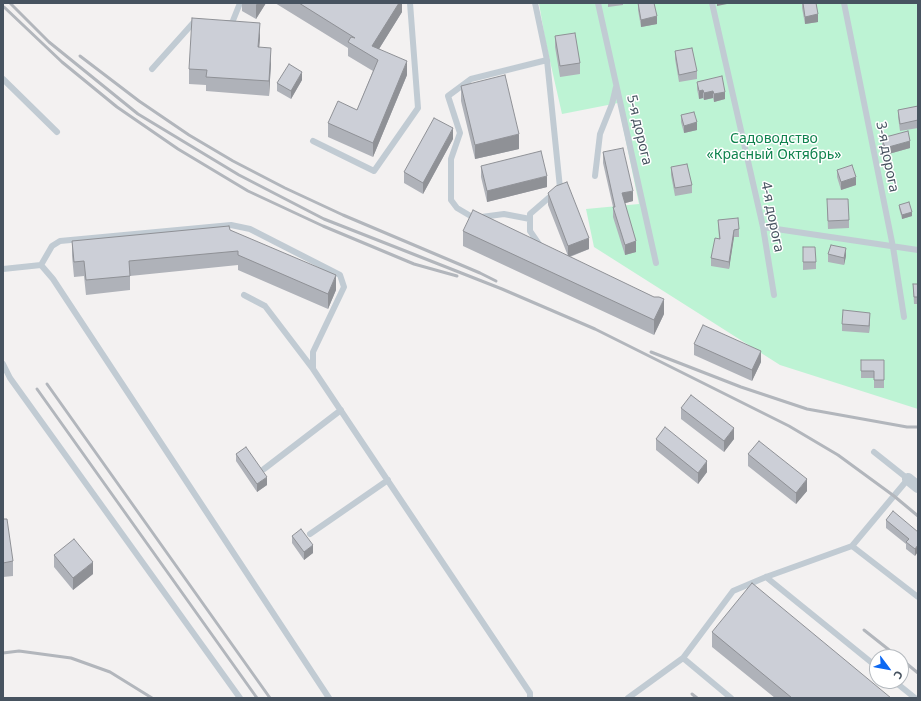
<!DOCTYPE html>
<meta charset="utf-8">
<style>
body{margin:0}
#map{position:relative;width:921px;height:701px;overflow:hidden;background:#f3f1f1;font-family:"Noto Sans",sans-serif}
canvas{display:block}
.frame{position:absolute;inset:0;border:4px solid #475360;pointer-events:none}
.north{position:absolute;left:869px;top:649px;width:40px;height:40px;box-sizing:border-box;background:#fff;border:1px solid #b5babf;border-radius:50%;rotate:122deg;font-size:11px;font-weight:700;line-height:16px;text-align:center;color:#475360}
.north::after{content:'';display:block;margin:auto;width:14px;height:18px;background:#0c68f2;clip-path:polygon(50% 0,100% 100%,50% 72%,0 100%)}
</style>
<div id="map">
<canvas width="921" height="701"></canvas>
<div class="frame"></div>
<div class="north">С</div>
</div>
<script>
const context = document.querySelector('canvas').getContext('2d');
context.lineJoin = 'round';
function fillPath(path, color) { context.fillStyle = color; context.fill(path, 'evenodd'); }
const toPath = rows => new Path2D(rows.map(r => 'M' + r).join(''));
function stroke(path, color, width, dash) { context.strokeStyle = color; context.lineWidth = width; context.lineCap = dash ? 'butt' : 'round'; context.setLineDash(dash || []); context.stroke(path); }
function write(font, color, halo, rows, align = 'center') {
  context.font = font + ' "Noto Sans",sans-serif'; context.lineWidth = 3; context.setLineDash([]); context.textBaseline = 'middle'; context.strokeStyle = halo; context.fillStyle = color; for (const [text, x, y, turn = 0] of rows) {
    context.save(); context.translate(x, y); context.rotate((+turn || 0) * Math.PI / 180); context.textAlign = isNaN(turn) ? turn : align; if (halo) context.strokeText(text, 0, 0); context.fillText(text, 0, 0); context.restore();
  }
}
fillPath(toPath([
 [539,3,918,3,918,409,780,365,594,247,586,209,639,204,618,103,562,114,545,39]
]), '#bdf3d4');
stroke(toPath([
 [535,3,547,60,560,188,530,214,530,231,541,247],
 [598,3,656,263],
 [712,3,763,227,774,295],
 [844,3,893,247,904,317],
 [227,23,232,23,240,3],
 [152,69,194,22,198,22],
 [3,79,57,132],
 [313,141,374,171,418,108,410,3],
 [595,176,600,134,612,104,616,87],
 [530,219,504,214,474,218,457,208,451,200,451,159,460,133,448,96,471,79,547,60],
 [763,227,918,250],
 [41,265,52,246,60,241,231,225,250,229,340,275,344,287,313,352,313,369,530,693,530,698],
 [41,265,53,279,329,698],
 [3,269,41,265],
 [244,295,265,306,313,369],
 [3,364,10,378,240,698],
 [264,469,341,410],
 [310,534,388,480],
 [852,546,918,597],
 [766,577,877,667],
 [683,658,731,698],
 [894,681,915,698],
 [628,698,683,658,733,591,766,577,852,546,908,479,874,452]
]), '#c1cbd3', 6);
stroke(toPath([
 [908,479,918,487]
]), '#c1cbd3', 12);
stroke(toPath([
 [10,3,49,42,138,114,239,175,324,219,502,289,595,329,789,426,838,455,894,496,918,516],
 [4,7,62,62,117,107,178,149,248,191,323,226,414,264,457,276],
 [80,56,139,101,189,135,233,161,285,188,343,215,480,273,496,281],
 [651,352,741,387,807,409,907,427,918,427],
 [47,384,270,698],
 [37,389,257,698],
 [864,630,898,657],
 [3,653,19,651,71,658,110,672,152,698],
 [901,659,918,673],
 [692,694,697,698]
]), '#b2b6bc', 3);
fillPath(toPath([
 [242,3,266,3,256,19,242,11],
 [275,3,402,3,402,12,379,49,407,75,373,157,328,137,328,123,357,110,373,71,348,56,348,48],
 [608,3,623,3,623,5,608,7],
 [638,3,657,24,641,27,638,10],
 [802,3,816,3,818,22,805,24,802,8],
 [555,36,580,63,580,74,560,77,555,47],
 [260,38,259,47,271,63,269,96,206,91,206,85,189,84,189,69],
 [675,51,697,71,697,79,679,82,675,59],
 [302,80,291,99,277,91,277,83],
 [697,82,725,99,714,102,713,98,704,100,703,98,699,99,697,89],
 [461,86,519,149,475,159,461,101],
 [918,106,918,128,900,131,898,117,898,110],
 [681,115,697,130,684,133,681,122],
 [882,138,910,148,885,155,882,145],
 [453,139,423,194,404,183,404,172],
 [603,152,633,201,625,203,636,252,625,255,613,217,613,207,603,163],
 [481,166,547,187,487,202,481,177],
 [671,167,692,185,692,193,675,196,671,175],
 [837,170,856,185,841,190,837,177],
 [548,193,589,249,570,257,664,314,654,335,463,246,463,231,568,256,548,205],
 [899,205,912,216,902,219,899,208],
 [827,207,849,220,849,228,828,229],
 [718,220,739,229,739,237,734,237,729,269,711,266,711,258,719,239],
 [230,230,336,290,328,309,238,270,238,265,130,276,130,290,86,295,84,276,74,277,72,256,72,241],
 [803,247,816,262,816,269,803,270],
 [828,254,846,256,844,265,828,262],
 [913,284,918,284,918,304,914,304],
 [870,320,869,333,842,331,842,324],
 [694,344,761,362,752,381,694,355],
 [861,360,884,360,884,388,874,388,874,378,861,378],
 [681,408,734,439,724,452,681,419],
 [656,439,707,472,698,484,656,450],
 [236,454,267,485,257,492,236,461],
 [748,454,807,491,796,504,748,466],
 [3,519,13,561,13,576,3,577],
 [886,520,918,532,915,556,906,549,906,544,886,528],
 [292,536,313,553,304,560,292,543],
 [54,555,93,574,73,590,54,567],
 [712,632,891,698,775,698,712,647]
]), '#afb2b9');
fillPath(toPath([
 [257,3,266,3,256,19,256,5],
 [399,3,402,3,402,12,374,57,372,46],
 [717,3,732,3,717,6],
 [818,14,818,22,805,24,805,17],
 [657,16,657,24,641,27,641,20],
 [260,23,260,38,258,62,258,47],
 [271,48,271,63,269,96,269,81],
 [407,61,407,75,373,157,373,143],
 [302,72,302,80,291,99,291,91],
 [703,90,703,98,699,99,699,91],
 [713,91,713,98,704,100,704,93],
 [725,92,725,99,714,102,714,94],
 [697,122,697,130,684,133,684,126],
 [453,128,453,139,423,194,423,183],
 [519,134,519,149,475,159,475,145],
 [910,141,910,148,885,155,885,148],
 [547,176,547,187,487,202,487,191],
 [856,177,856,185,841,190,841,182],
 [633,191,633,201,622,204,622,193],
 [912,212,912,216,902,219,902,215],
 [734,230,734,237,729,269,729,262],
 [589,238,589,249,568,257,568,246],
 [636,241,636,252,625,255,625,245],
 [846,248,846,256,844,265,844,258],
 [336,275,336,290,328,309,328,294],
 [664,299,664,314,654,335,654,320],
 [870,313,870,320,869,333,869,326],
 [761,351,761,362,752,381,752,370],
 [734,428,734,439,724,452,724,441],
 [707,461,707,472,698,484,698,473],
 [267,477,267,485,257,492,257,484],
 [807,479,807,491,796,504,796,493],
 [313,545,313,553,304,560,304,552],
 [918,545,918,552,915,556,915,549],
 [93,562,93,574,73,590,73,578]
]), '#8f9196');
const building = toPath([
 [299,3,399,3,372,46,407,61,373,143,328,123,338,101,357,110,378,60,348,42,351,37,355,38,299,3],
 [638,3,654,3,657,16,641,20,638,3],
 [803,3,816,3,818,14,805,17,803,3],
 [192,18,260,23,258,47,271,48,269,81,206,77,207,70,189,69,192,18],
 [575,33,580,63,560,66,555,36,575,33],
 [692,48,697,71,679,75,675,51,692,48],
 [289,64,302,72,291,91,277,83,289,64],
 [505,75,519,134,475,145,461,86,505,75],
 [722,76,725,92,714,94,713,91,704,93,703,90,699,91,697,82,722,76],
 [918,106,918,120,900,124,898,110,918,106],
 [694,112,697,122,684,126,681,115,694,112],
 [434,118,453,128,423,183,404,172,434,118],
 [908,131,910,141,885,148,882,138,908,131],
 [623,148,633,191,622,193,636,241,625,245,613,207,615,207,603,152,623,148],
 [541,151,547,176,487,191,481,166,541,151],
 [687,164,692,185,675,188,671,167,687,164],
 [852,165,856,177,841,182,837,170,852,165],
 [567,182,589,238,568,246,548,193,556,186,567,182],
 [827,199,848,199,849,220,828,221,827,199],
 [909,202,912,212,902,215,899,205,909,202],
 [473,210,654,297,659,297,664,299,654,320,463,231,473,210],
 [738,218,739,229,734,230,729,262,711,258,715,238,720,239,718,220,738,218],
 [229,226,230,230,336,275,328,294,238,255,238,251,129,261,130,276,86,280,84,261,74,262,72,241,229,226],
 [831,245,846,248,844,258,828,254,831,245],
 [803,247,815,247,816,262,803,262,803,247],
 [913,284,918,284,918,297,914,297,913,284],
 [843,310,870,313,869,326,842,324,843,310],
 [703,325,761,351,752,370,694,344,703,325],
 [861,360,884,360,884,380,874,380,874,371,861,371,861,360],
 [691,395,734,428,724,441,681,408,691,395],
 [665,427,707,461,698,473,656,439,665,427],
 [759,441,807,479,796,493,748,454,759,441],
 [246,447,267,477,257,484,236,454,246,447],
 [893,511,918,532,918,545,915,549,906,542,909,539,886,520,893,511],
 [3,519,7,519,13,561,3,563,3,519],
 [301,529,313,545,304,552,292,536,301,529],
 [74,539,93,562,73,578,54,555,74,539],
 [752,583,891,698,792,698,712,632,752,583]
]);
fillPath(building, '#cccfd7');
stroke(building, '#8f9196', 1);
write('14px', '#475360', '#fff', [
 ["5-я дорога",639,130,77],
 ["3-я дорога",887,157,79],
 ["4-я дорога",772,217,79]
]);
write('14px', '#10834e', '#fff', [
 ["Садоводство",774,139],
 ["«Красный Октябрь»",774,155]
]);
</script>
